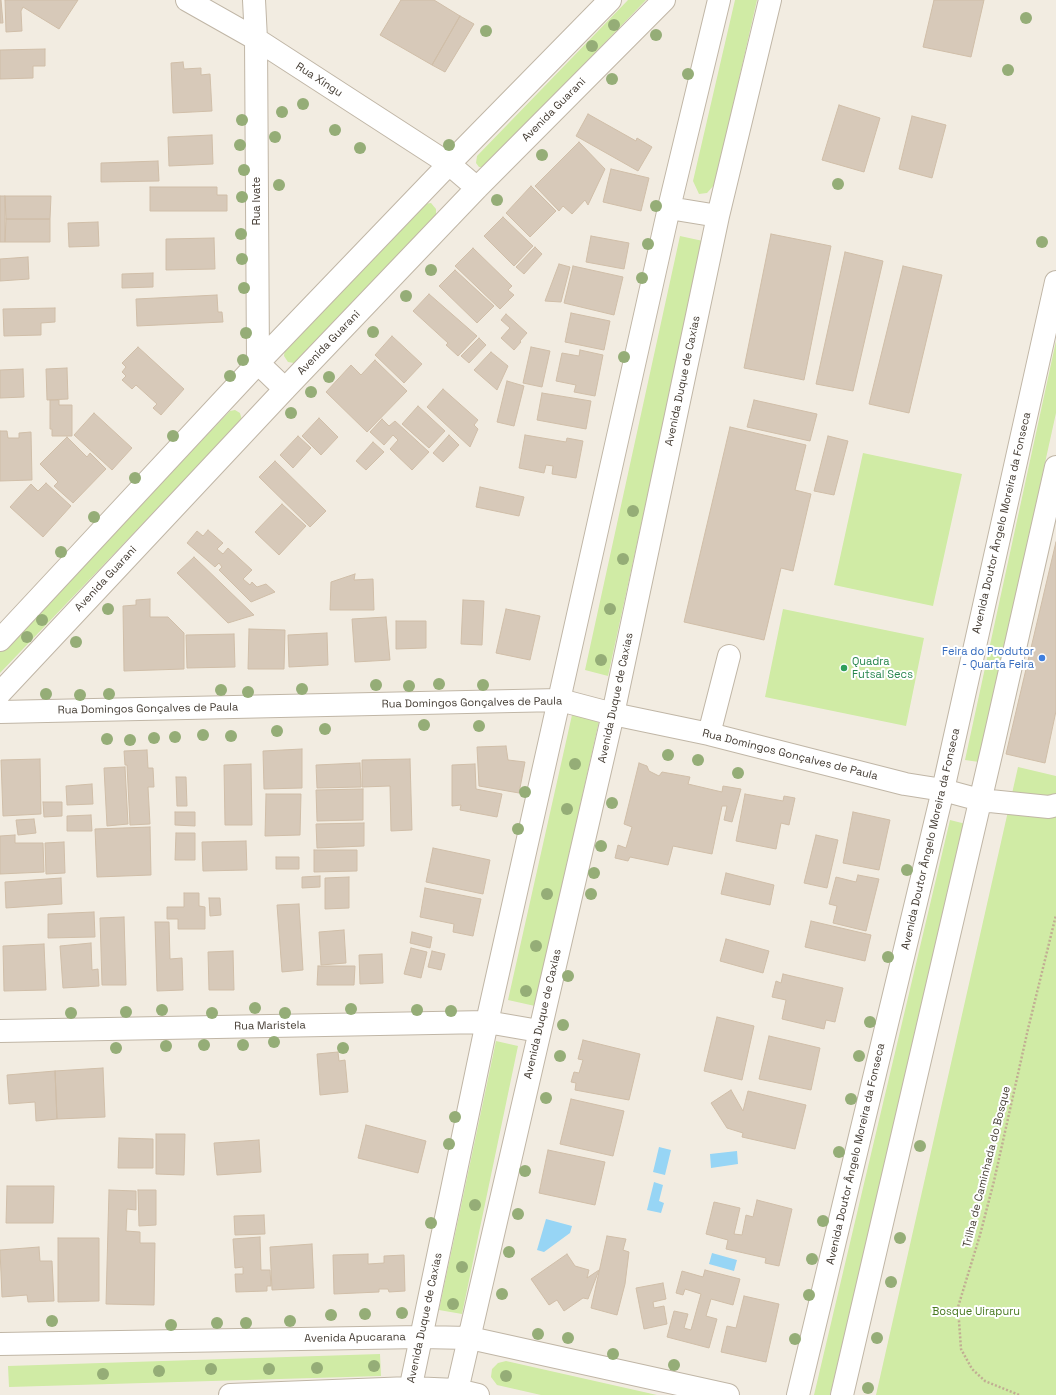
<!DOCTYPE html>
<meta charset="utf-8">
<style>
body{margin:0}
canvas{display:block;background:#f2ece1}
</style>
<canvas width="1056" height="1395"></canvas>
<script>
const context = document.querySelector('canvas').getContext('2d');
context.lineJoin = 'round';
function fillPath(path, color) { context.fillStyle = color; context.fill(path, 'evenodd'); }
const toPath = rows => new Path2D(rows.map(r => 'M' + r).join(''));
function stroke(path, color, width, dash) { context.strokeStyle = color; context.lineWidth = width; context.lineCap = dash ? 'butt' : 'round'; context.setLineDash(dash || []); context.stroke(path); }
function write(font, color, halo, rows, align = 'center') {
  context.font = font + ' "Space Grotesk",sans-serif'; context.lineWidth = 4; context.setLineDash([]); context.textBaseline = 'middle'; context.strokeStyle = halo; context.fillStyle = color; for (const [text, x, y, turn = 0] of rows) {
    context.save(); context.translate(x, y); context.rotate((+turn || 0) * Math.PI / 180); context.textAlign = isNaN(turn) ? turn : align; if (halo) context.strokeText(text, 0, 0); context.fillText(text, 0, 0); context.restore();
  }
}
fillPath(toPath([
 [628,0,646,0,485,167,479,167,476,163,477,156],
 [735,0,757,0,715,184,707,193,699,194,693,181],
 [431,203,436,209,436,215,294,363,288,362,284,356,285,348,424,204],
 [680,236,703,241,608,676,585,670],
 [1056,341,1056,413,979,762,965,760],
 [235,410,240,413,242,420,0,673,0,650,230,411],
 [863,453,962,474,933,606,834,585],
 [783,609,924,638,906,726,765,697],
 [572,715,599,721,535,1006,508,1000],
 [1018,767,1056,776,1056,1395,876,1395],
 [950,820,966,824,830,1395,814,1395],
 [496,1041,518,1046,462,1314,439,1310],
 [380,1354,381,1376,9,1387,8,1366],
 [506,1361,657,1395,541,1395,497,1385,491,1377,492,1369,498,1363]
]), '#d0eba5');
fillPath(toPath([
 [659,1147,671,1150,665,1175,653,1172],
 [737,1151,738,1164,711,1168,710,1154],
 [654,1182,663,1185,659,1201,664,1203,661,1213,647,1210],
 [546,1219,572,1226,570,1233,544,1252,537,1250],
 [712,1253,737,1260,734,1271,709,1264]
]), '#97d5f5');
const building = toPath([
 [0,0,1,0,3,23,0,23,0,0],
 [5,0,78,0,59,29,23,7,21,11,22,31,6,32,5,0],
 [401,0,434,0,460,16,432,65,380,35,401,0],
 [934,0,984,0,971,57,923,47,934,0],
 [460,16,474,24,445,72,432,65,460,16],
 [45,49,45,66,33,66,33,78,0,79,0,50,45,49],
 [183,62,184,69,201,68,201,75,210,74,212,111,173,113,171,63,183,62],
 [839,105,880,118,864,172,822,160,839,105],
 [588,114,636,141,637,138,652,147,638,171,576,136,588,114],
 [912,116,946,125,932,178,899,169,912,116],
 [212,135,213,164,169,166,168,137,212,135],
 [579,142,605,169,588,205,585,200,572,214,563,206,559,211,535,186,579,142],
 [158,161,159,181,101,182,101,163,158,161],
 [611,169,649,178,641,211,603,202,611,169],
 [531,186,556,211,530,237,506,213,531,186],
 [150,187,217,187,217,195,227,195,227,211,150,211,150,187],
 [0,196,5,196,5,242,0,242,0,196],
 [5,196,51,196,50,219,6,219,5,196],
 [503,217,533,246,514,266,484,236,503,217],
 [6,219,50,219,50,242,5,242,6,219],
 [98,222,99,246,69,247,68,223,98,222],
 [771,234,831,246,804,380,744,368,771,234],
 [591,236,629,243,624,269,586,262,591,236],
 [214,238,215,269,166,270,166,239,214,238],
 [535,247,542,254,524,274,516,267,535,247],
 [473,248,512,286,508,290,514,295,500,309,455,266,473,248],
 [845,252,883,261,853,391,816,384,845,252],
 [28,257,29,279,0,281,0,259,28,257],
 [559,264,570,267,561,302,545,301,559,264],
 [573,266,623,277,614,315,564,303,573,266],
 [903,266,942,275,909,413,869,404,903,266],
 [455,270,494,306,477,323,439,286,455,270],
 [153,273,153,287,122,288,122,274,153,273],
 [429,294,477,336,458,356,446,345,448,343,413,311,429,294],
 [217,295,218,312,222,312,223,322,137,326,136,299,217,295],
 [55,308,55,322,41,323,41,335,4,336,3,309,55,308],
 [571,313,610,321,604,350,565,342,571,313],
 [506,314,527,333,520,341,521,342,514,350,501,338,510,328,501,320,506,314],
 [392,336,422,364,404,383,375,355,392,336],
 [479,338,486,345,469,363,461,356,479,338],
 [138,347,184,389,161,415,153,408,157,404,136,385,132,389,122,380,126,376,122,372,126,367,122,363,138,347],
 [531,347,550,351,542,387,523,383,531,347],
 [580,350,603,355,595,396,574,392,576,385,556,381,562,353,579,356,580,350],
 [491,352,508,366,497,390,474,370,491,352],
 [375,360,407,391,367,432,326,392,351,365,361,375,375,360],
 [67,368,68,399,47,400,46,369,67,368],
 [23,369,24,397,0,398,0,370,23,369],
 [507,381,524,386,514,426,497,422,507,381],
 [443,389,478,420,474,425,478,429,470,447,427,407,443,389],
 [542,393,591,401,586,429,537,420,542,393],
 [50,400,59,400,59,405,72,405,72,436,52,436,52,429,50,429,50,400],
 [754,400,817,414,810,441,747,427,754,400],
 [418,406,445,431,429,448,402,424,418,406],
 [94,413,132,448,112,470,74,435,94,413],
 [319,418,338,437,321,455,302,436,319,418],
 [382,419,389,426,395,421,429,452,412,470,390,449,398,440,393,435,384,445,370,432,382,419],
 [730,427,806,445,795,490,811,494,793,571,781,568,764,640,684,622,730,427],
 [0,431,7,431,8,438,19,438,19,433,31,432,32,480,0,481,0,431],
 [449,435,459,445,443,462,433,453,449,435],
 [525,435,566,442,567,438,583,441,576,478,552,474,553,466,546,465,544,473,519,468,525,435],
 [298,436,311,448,293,468,280,455,298,436],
 [828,436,848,441,834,495,814,491,828,436],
 [67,437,87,457,90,453,106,469,73,503,54,486,58,482,40,464,67,437],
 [373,442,384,452,366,470,356,461,373,442],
 [275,461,326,511,310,527,259,477,275,461],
 [46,483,71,506,43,537,10,507,31,484,38,491,46,483],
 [480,487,524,497,519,516,476,507,480,487],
 [282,504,306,526,279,555,255,532,282,504],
 [208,530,223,543,217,549,223,554,228,548,252,570,243,579,250,585,252,582,257,587,266,584,275,592,251,602,219,570,222,567,219,563,215,567,187,543,197,531,203,536,208,530],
 [1056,542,1056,711,1045,763,1006,754,1056,542],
 [194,557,254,615,228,623,177,573,194,557],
 [355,574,354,580,373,579,374,610,330,610,331,582,355,574],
 [150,599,150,617,168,617,184,633,184,669,124,671,123,606,136,605,136,600,150,599],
 [463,600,484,601,482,645,461,644,463,600],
 [506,609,540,616,530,660,496,653,506,609],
 [386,617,390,660,355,662,352,619,386,617],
 [396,621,426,621,426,648,396,649,396,621],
 [249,629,285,630,284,669,248,669,249,629],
 [327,633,328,665,289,667,288,635,327,633],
 [234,634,235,667,187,668,186,635,234,634],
 [506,746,508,760,525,762,519,793,479,786,477,747,506,746],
 [302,749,302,788,264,789,263,751,302,749],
 [147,750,148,768,153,768,154,787,148,787,150,824,130,825,127,765,125,765,124,751,147,750],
 [40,759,41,814,3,816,1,760,40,759],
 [410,759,412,830,391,831,390,786,362,787,362,760,410,759],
 [360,763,361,787,317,788,316,765,360,763],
 [639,763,647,766,649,771,659,776,662,772,690,777,688,784,722,792,723,786,741,789,732,822,724,820,727,806,722,806,712,854,673,846,668,865,630,857,628,861,615,858,618,845,626,848,632,827,624,824,639,763],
 [251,764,252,825,225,825,224,765,251,764],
 [475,764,476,789,502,794,497,817,460,810,461,805,452,806,452,765,475,764],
 [125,767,128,824,107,826,104,768,125,767],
 [176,777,186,777,187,806,177,806,176,777],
 [92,784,93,804,67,805,66,786,92,784],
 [363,789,363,820,317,821,316,790,363,789],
 [266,794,301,794,300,835,265,836,266,794],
 [745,794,783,801,784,796,795,798,789,825,781,823,776,849,736,841,745,794],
 [43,802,62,802,62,816,44,817,43,802],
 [175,812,195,812,195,826,175,825,175,812],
 [853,812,890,820,879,870,843,863,853,812],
 [91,815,92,831,67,831,67,816,91,815],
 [34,819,36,833,18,835,16,820,34,819],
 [364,823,364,846,317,848,316,824,364,823],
 [150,827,151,875,97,877,95,829,150,827],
 [176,833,195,833,195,860,175,860,176,833],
 [15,835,15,843,43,843,44,872,0,874,0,836,15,835],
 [816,835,838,840,827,888,804,883,816,835],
 [246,841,247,870,203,871,202,842,246,841],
 [64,842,65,873,46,874,45,843,64,842],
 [433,848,490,860,483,894,426,882,433,848],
 [314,850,357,850,357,871,314,872,314,850],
 [276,857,299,857,299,869,276,869,276,857],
 [726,873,774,885,770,905,721,894,726,873],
 [858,875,879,879,866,931,833,923,837,906,829,904,836,877,856,882,858,875],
 [320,876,320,887,302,888,302,877,320,876],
 [349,877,349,908,325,909,325,878,349,877],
 [61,878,62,904,6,908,5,882,61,878],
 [425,888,481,899,473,936,453,932,454,924,420,917,425,888],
 [184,893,199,893,199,906,205,907,205,929,178,929,178,919,167,919,167,907,184,907,184,893],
 [209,898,220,898,221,915,210,916,209,898],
 [299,904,303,970,282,972,277,905,299,904],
 [94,912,95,937,48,938,48,914,94,912],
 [124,917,126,985,102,985,100,918,124,917],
 [811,921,871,935,865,961,805,947,811,921],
 [155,922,169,922,170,959,182,958,183,990,157,991,155,922],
 [344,930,346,963,321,965,319,932,344,930],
 [412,932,432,937,430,948,410,943,412,932],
 [726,939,769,951,763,973,720,961,726,939],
 [91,943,92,970,98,969,99,986,63,988,60,946,91,943],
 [44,944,46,990,4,991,3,946,44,944],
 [411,948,427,952,421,978,404,974,411,948],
 [233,951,234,990,209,990,208,952,233,951],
 [432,951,445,954,441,970,428,967,432,951],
 [382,954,383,983,360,984,359,955,382,954],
 [318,966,355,966,354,985,317,985,318,966],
 [783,974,843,988,835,1022,826,1020,824,1029,782,1019,786,1000,772,997,776,981,781,983,783,974],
 [717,1017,754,1026,742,1080,704,1071,717,1017],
 [769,1036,820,1048,811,1090,759,1079,769,1036],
 [583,1040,640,1054,629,1100,575,1090,576,1083,571,1082,574,1072,579,1073,583,1060,578,1059,583,1040],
 [338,1052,339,1061,345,1060,348,1092,320,1095,317,1054,338,1052],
 [103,1068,105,1117,57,1119,55,1071,103,1068],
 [55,1071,57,1119,36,1121,35,1102,9,1104,7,1075,55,1071],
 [731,1090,743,1111,748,1091,806,1105,795,1149,742,1137,743,1133,727,1128,711,1103,731,1090],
 [571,1099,624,1111,613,1156,560,1144,571,1099],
 [366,1125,426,1141,418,1173,358,1158,366,1125],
 [156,1134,185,1134,184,1175,156,1174,156,1134],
 [119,1138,153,1139,153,1168,118,1168,119,1138],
 [259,1140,261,1172,217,1175,214,1143,259,1140],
 [548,1150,605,1162,595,1205,539,1193,548,1150],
 [7,1186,54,1186,53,1223,6,1223,7,1186],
 [109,1190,136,1191,136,1210,127,1209,126,1231,140,1232,140,1243,155,1243,154,1305,106,1304,109,1190],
 [138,1190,156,1190,156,1225,139,1226,138,1190],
 [757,1200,792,1209,779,1266,765,1263,766,1258,726,1249,728,1240,706,1234,714,1202,740,1208,734,1234,742,1235,746,1215,753,1217,757,1200],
 [264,1215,265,1234,235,1235,234,1216,264,1215],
 [607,1236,626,1239,623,1250,629,1252,625,1284,617,1315,591,1308,607,1236],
 [260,1237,261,1270,270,1270,271,1286,267,1286,267,1291,236,1292,235,1274,243,1274,243,1267,235,1268,233,1239,260,1237],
 [58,1238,99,1238,99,1301,58,1302,58,1238],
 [312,1244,314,1288,272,1290,270,1247,312,1244],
 [39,1247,40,1261,52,1261,54,1301,28,1302,27,1295,2,1297,0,1250,39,1247],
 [368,1254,368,1264,384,1263,384,1256,404,1255,405,1291,389,1292,388,1289,379,1289,379,1292,334,1294,333,1255,368,1254],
 [567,1254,575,1266,589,1270,587,1278,599,1270,588,1299,583,1298,564,1311,557,1300,549,1305,531,1279,567,1254],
 [705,1270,740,1279,733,1305,711,1299,706,1316,717,1319,709,1348,667,1337,674,1311,688,1314,684,1328,691,1330,701,1294,685,1289,683,1295,676,1293,682,1271,703,1277,705,1270],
 [663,1283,666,1299,653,1302,654,1308,664,1306,667,1324,644,1329,636,1288,663,1283],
 [744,1296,779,1304,766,1362,721,1352,727,1326,736,1328,744,1296]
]);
fillPath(building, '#d7c9b9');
stroke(building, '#d0bea8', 1);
const minor = toPath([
 [187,0,256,39,449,164,477,188],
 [254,0,256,39,258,363,285,389],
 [669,208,718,216],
 [0,640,258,363,449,164,610,0],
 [0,693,285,389,477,188,664,0],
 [0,712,560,700,613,714,709,734,905,784,943,790,980,800,1049,807,1056,805],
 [709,734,729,656],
 [0,1031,487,1022,539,1031],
 [0,1344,421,1337,470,1338,728,1395],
 [230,1395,410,1388,457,1390,478,1395],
 [409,1395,487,1022,669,208,719,0],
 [456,1395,613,714,718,216,770,0],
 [798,1395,943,790,1056,282],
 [842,1395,992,750,1056,467]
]);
stroke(minor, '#c0b6a6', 24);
stroke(toPath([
 [1019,1395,985,1381,972,1369,961,1349,958,1307,980,1235,994,1181,1028,1029,1056,915]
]), '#c1ad93', 2.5, [2, 2]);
stroke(minor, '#fff', 22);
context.fillStyle = '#95ad77';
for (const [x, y] of [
 [1026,18],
 [614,25],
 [486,31],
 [656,35],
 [592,46],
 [1008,70],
 [688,74],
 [612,79],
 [303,104],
 [282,112],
 [242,120],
 [335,130],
 [275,137],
 [240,145],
 [449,145],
 [360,148],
 [542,155],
 [244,170],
 [838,184],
 [279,185],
 [242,197],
 [497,200],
 [656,206],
 [241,234],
 [1042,242],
 [648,244],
 [242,259],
 [431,270],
 [642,278],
 [244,288],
 [406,296],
 [373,332],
 [246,333],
 [624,357],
 [243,360],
 [230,376],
 [329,377],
 [311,392],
 [291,413],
 [173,436],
 [135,478],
 [633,511],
 [94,517],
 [61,552],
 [623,559],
 [108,609],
 [610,609],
 [42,620],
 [27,637],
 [76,642],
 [601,660],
 [439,684],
 [376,685],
 [483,685],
 [409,686],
 [302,689],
 [221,690],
 [248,692],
 [46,694],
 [109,694],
 [80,695],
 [424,725],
 [479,726],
 [325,729],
 [277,731],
 [203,735],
 [231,736],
 [175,737],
 [154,738],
 [107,739],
 [130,740],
 [668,755],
 [698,760],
 [575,764],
 [738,773],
 [525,792],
 [612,803],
 [567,809],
 [518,829],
 [601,846],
 [907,870],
 [594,873],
 [547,894],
 [591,894],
 [536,946],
 [888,957],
 [568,976],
 [526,991],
 [255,1008],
 [351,1009],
 [162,1010],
 [417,1010],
 [451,1011],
 [126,1012],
 [71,1013],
 [212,1013],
 [285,1013],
 [870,1022],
 [563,1025],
 [274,1042],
 [204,1045],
 [243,1045],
 [166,1046],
 [116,1048],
 [343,1048],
 [560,1056],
 [859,1056],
 [546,1098],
 [851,1099],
 [455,1117],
 [449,1144],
 [920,1146],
 [839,1152],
 [525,1171],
 [475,1205],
 [518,1214],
 [823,1221],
 [431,1223],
 [900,1238],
 [509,1252],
 [812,1259],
 [462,1267],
 [891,1282],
 [502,1294],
 [809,1295],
 [453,1304],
 [402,1313],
 [365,1314],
 [331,1315],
 [52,1321],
 [290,1321],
 [217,1323],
 [246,1323],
 [171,1325],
 [538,1334],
 [568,1338],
 [877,1338],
 [795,1339],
 [613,1354],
 [674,1365],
 [374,1366],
 [317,1368],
 [211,1369],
 [269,1369],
 [159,1371],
 [103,1374],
 [506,1376],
 [868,1388]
]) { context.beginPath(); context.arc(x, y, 6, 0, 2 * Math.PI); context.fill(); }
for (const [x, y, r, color] of [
 [1042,658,4,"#3f7fe0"],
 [844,668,4,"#2e9e5b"]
]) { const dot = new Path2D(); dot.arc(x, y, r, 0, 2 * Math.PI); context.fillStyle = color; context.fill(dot); stroke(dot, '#fff', 1.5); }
write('11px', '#433b32', '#fff', [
 ["Rua Xingu",319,80,33],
 ["Avenida Guarani",554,110,-45],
 ["Rua Ivate",257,201,-90],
 ["Avenida Guarani",329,343,-46],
 ["Avenida Duque de Caxias",683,381,-78],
 ["Avenida Doutor Ângelo Moreira da Fonseca",1002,523,-77],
 ["Avenida Guarani",106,579,-47],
 ["Avenida Duque de Caxias",616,698,-78],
 ["Rua Domingos Gonçalves de Paula",472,703,-1],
 ["Rua Domingos Gonçalves de Paula",148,709,-1],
 ["Rua Domingos Gonçalves de Paula",790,755,14],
 ["Avenida Doutor Ângelo Moreira da Fonseca",931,839,-77],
 ["Avenida Duque de Caxias",543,1014,-77],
 ["Rua Maristela",270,1026,-1],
 ["Avenida Doutor Ângelo Moreira da Fonseca",856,1154,-77],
 ["Trilha de Caminhada do Bosque",987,1167,-76],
 ["Avenida Duque de Caxias",425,1318,-78],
 ["Avenida Apucarana",355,1338,-1]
]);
write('11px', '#366cbe', '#fff', [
 ["Feira do Produtor",1034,652],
 ["- Quarta Feira",1034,665]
], 'right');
write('11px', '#27864d', '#fff', [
 ["Quadra",852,662],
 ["Futsal Secs",852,675]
], 'left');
write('11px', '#497921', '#fff', [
 ["Bosque Uirapuru",976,1312]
]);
</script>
